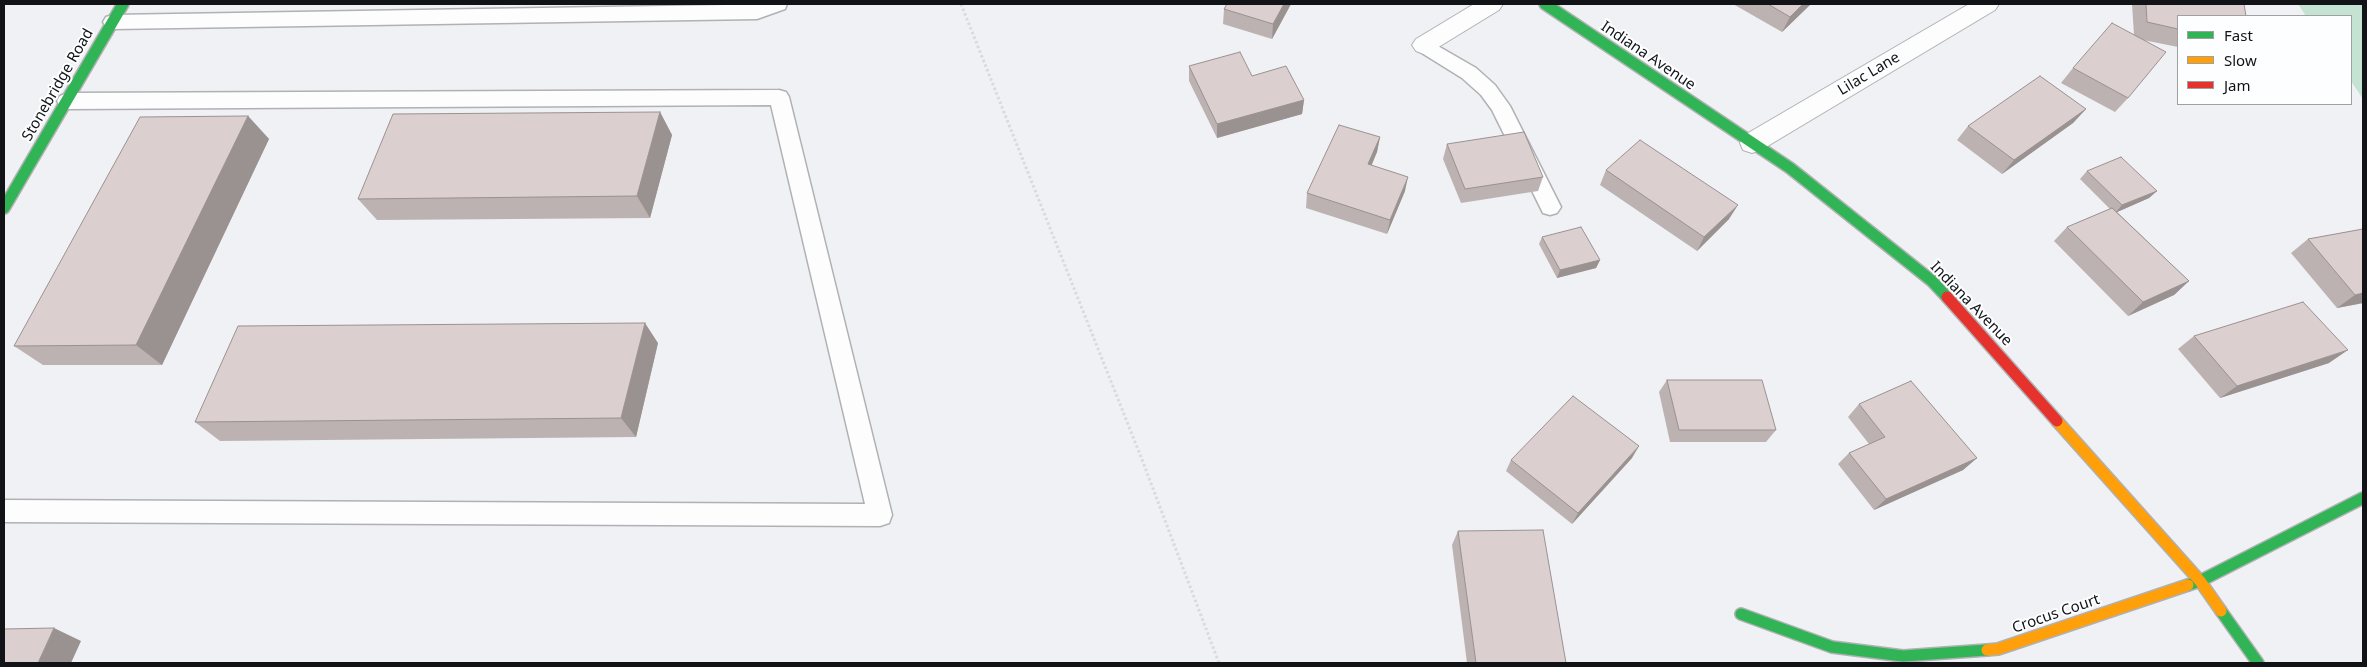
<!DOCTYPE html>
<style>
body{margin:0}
#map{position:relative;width:2367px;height:667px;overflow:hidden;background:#eff1f4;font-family:"Noto Sans",sans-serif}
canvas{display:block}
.frame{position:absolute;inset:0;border:5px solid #121316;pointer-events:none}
.legend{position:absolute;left:2177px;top:15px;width:175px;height:90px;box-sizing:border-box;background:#fdfeff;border:1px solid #9fa0a2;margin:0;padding:6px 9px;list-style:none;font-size:15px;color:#121316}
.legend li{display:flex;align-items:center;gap:10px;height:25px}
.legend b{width:25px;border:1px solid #9fa0a2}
</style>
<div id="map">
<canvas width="2367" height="667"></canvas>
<div class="frame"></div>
<ul class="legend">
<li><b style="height:6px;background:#30b455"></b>Fast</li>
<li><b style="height:6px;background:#ff9f0a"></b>Slow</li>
<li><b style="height:6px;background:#e5322d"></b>Jam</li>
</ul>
</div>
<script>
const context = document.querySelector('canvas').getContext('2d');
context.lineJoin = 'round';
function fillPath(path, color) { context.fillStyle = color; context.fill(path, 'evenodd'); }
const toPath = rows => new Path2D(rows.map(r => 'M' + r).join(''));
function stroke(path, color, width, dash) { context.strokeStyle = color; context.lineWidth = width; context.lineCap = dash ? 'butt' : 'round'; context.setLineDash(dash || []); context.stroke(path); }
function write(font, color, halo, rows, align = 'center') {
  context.font = font + ' "Noto Sans",sans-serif'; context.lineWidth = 4; context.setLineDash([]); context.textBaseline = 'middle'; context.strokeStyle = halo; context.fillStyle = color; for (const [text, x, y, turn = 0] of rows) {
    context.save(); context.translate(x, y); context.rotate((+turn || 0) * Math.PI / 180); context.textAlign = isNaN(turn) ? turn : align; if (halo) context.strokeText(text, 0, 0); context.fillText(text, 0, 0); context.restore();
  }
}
fillPath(toPath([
 [2298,4,2363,4,2363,99,2351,81,2351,16,2306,16]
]), '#c5e3d2');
const lane = toPath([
 [787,4,785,9,757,19,113,29,106,27,103,22,106,17,113,15,787,4],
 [1424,38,1476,68,1495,85,1510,106,1561,207,1557,213,1550,215,1543,213,1492,110,1481,95,1462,78,1417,50,1414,45,1417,40,1424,38],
 [779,90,786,92,789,97,892,515,889,523,880,526,4,522,4,500,865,504,771,105,67,109,60,106,57,101,60,96,67,93,779,90]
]);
const street = toPath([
 [1474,4,1503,4,1499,10,1432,51,1424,54,1416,51,1412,45,1416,39,1474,4],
 [1969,4,1999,4,1995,10,1761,150,1752,153,1743,150,1740,143,1743,136,1969,4]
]);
const fast = toPath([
 [1545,4,1790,168,1932,281,1947,297],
 [4,208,123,4],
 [2188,585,2200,581,2363,498],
 [2221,611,2258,663],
 [1741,614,1832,647,1903,656,1987,650]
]);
const slow = toPath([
 [2057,421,2200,581,2221,611],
 [1987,650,1998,649,2188,585]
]);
const jam = toPath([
 [1947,297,2057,421]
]);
stroke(lane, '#afb1b3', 3);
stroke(street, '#afb1b3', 2);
stroke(fast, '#afb1b3', 14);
stroke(slow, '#afb1b3', 14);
stroke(jam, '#afb1b3', 14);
stroke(toPath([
 [961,4,1141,457,1219,663]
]), '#dadadb', 3, [2.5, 2.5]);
fillPath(lane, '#fdfdfd');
fillPath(street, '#fdfdfd');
stroke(fast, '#30b455', 11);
stroke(slow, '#ff9f0a', 11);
stroke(jam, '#e5322d', 11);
fillPath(toPath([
 [1227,4,1291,4,1272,39,1223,24,1224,9],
 [1733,4,1811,4,1782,32],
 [2132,4,2241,4,2178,16,2178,47,2143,40,2128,98,2115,112,2061,83,2073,68,2134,35],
 [1189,66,1252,76,1304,100,1302,114,1217,138,1189,81],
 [2086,109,2073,123,2002,174,1957,140,1968,126],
 [660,112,672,135,650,218,377,220,358,199],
 [248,116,269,139,162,365,43,365,14,346],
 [1380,137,1377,152,1371,165,1405,191,1387,234,1306,208,1307,193],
 [1447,144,1543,177,1538,191,1461,203,1443,159],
 [1606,170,1729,219,1697,251,1600,185],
 [2087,171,2157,191,2149,198,2117,212,2189,281,2174,295,2128,316,2054,241,2067,227,2110,209,2080,179],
 [2363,229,2363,303,2337,308,2291,253,2308,239],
 [1542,237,1600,260,1596,268,1557,278,1539,244],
 [2194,336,2329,363,2220,398,2178,349],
 [658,343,636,437,220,441,195,422],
 [1667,380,1776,430,1766,442,1670,442,1659,392],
 [1859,404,1977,458,1963,470,1874,510,1838,464,1849,453,1869,444,1848,417],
 [1632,458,1572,524,1506,471,1511,460],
 [1458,531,1566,663,1467,663,1452,545]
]), '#bdb2b2');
fillPath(toPath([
 [1284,4,1291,4,1272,39,1273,24],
 [1803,4,1811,4,1782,32,1790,17],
 [1304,100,1302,114,1217,138,1217,124],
 [2086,109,2073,123,2002,174,2014,160],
 [660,112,672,135,650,218,637,196],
 [248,116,269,139,162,365,136,345],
 [1380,137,1377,152,1366,179,1368,164],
 [1408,177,1405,191,1387,234,1390,220],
 [2157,191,2149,198,2115,213,2122,205],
 [1738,205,1729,219,1697,251,1704,237],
 [1600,260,1596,268,1557,278,1560,270],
 [2189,281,2174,295,2128,316,2143,302],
 [2363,293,2363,303,2337,308,2355,295],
 [645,323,658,343,636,437,621,418],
 [2348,350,2329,363,2220,398,2237,386],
 [1639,446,1632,458,1572,524,1578,513],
 [1977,458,1963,470,1874,510,1886,499],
 [54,628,81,641,71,663,38,663]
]), '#9a9191');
const building = toPath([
 [1227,4,1284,4,1273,24,1224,9,1227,4],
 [1768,4,1803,4,1790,17,1768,4],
 [2146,4,2244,4,2246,16,2178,16,2178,29,2147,22,2146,4],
 [2112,23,2166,52,2128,98,2073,68,2112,23],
 [1240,52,1252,76,1286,66,1304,100,1217,124,1189,66,1240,52],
 [2040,76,2086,109,2014,160,1968,126,2040,76],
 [660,112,637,196,358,199,393,114,660,112],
 [248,116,136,345,14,346,140,117,248,116],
 [1339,125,1380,137,1368,164,1408,177,1390,220,1307,193,1339,125],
 [1524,132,1543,177,1465,189,1447,144,1524,132],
 [1640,140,1738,205,1704,237,1606,170,1640,140],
 [2121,157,2157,191,2122,205,2087,171,2121,157],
 [2112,208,2189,281,2143,302,2067,227,2112,208],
 [1581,227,1600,260,1560,270,1542,237,1581,227],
 [2363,229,2363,293,2355,295,2308,239,2363,229],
 [2303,302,2348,350,2237,386,2194,336,2303,302],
 [645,323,621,418,195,422,238,326,645,323],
 [1667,380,1762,380,1776,430,1679,430,1667,380],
 [1911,381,1977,458,1886,499,1849,453,1885,437,1859,404,1911,381],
 [1573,396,1639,446,1578,513,1511,460,1573,396],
 [1543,530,1566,663,1476,663,1458,531,1543,530],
 [54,628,38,663,4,663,4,629,54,628]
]);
fillPath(building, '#dccfcf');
stroke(building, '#9a9191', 1);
write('15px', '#121316', '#fdfeff', [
 ["Indiana Avenue",1648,56,34],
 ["Lilac Lane",1869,74,-31],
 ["Stonebridge Road",58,85,-60],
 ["Indiana Avenue",1971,304,46],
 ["Crocus Court",2056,614,-19]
]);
</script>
